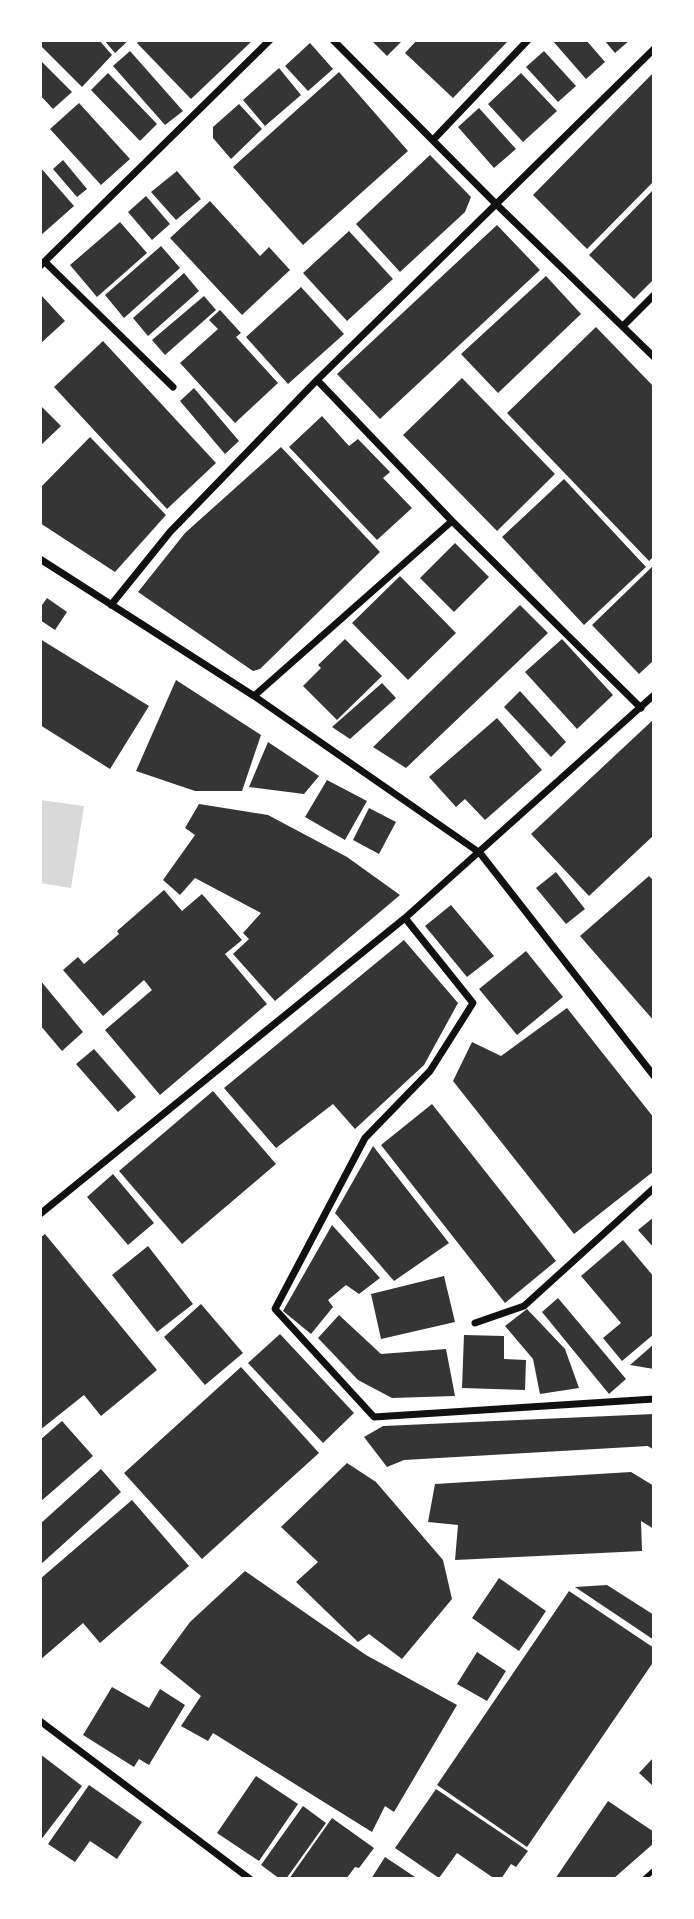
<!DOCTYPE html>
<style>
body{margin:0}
#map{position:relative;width:694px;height:1919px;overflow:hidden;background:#fff;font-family:"IBM Plex Serif",serif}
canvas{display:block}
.frame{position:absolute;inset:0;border:42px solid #fff;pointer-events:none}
</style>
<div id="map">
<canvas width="694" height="1919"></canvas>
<div class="frame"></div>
</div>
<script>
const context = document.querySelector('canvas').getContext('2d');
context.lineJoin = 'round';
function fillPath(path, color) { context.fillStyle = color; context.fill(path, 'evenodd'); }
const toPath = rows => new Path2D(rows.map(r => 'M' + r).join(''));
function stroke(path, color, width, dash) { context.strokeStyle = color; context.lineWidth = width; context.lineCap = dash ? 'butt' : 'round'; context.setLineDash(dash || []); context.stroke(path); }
fillPath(toPath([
 [40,800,84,806,71,888,40,883]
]), '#d9d9d9');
fillPath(toPath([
 [40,40,99,40,112,55,82,87,40,45],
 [104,40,129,40,115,53],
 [140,40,253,40,191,99,137,43],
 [371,40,403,40,387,56],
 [417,40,509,40,453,98,405,53],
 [552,40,586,40,605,62,586,79],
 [604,40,630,40,615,53],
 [310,43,333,69,308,91,285,66],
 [130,51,183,111,165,125,113,66],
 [544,51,576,86,558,102,526,67],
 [40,60,72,92,53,109,40,95],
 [279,68,301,95,265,126,243,100],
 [339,72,408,151,303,245,233,167],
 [654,72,654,181,587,249,533,195],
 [108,73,157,124,140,141,91,90],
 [521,73,557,111,523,142,488,104],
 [79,103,130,159,101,185,50,129],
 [239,104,262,129,231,159,213,138,213,127],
 [479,108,516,149,494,168,458,127],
 [430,155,471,197,465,212,400,272,356,224],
 [63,160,87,189,77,197,53,169],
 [40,167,74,206,40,236],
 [177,171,201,199,176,220,151,192],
 [654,189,654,279,634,299,589,255],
 [146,196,170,224,152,240,128,212],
 [210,201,260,256,269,247,290,270,242,315,170,238],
 [120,222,147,253,97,297,70,265],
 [497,225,540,270,380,419,337,374],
 [349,231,393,279,347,321,303,273],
 [161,246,180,268,124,318,105,295],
 [184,273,199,291,148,336,133,318],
 [546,276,581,314,498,393,461,354],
 [301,287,344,334,288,384,246,337],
 [42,296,65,321,40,344,40,298],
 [204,296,216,310,165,355,152,340],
 [220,310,241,333,236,337,278,383,235,423,180,363,218,329,209,320],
 [596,327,654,387,654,556,649,561,507,413],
 [103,341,216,463,167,509,54,387],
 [462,378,555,474,497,531,403,435],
 [194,388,239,441,225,454,180,401],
 [40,405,61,426,40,446],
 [322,416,349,446,358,439,390,472,383,478,412,508,377,540,289,447],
 [90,437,166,515,115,572,40,523,40,488],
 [281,447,380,552,260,669,253,671,138,592,185,533],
 [564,479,646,567,584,625,502,537],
 [455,543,489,577,454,612,420,578],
 [654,565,654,660,639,674,592,625],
 [400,576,456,633,408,680,352,623],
 [47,598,67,612,55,630,40,620,40,608],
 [520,605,548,633,406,768,373,747],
 [40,639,149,706,110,769,40,725],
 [345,639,382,676,337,720,303,686,321,668,318,665],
 [562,639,613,695,577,729,525,672],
 [176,680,261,735,242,791,195,791,136,771],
 [382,683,396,698,350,739,332,727],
 [520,691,566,742,551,757,504,707],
 [497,718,542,770,485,820,465,799,456,807,429,777],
 [654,719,654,835,589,896,531,834],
 [268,742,319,776,304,794,249,787],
 [327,780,367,801,345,840,305,817],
 [199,804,268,815,347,857,400,895,275,1001,233,954,249,939,243,933,261,913,195,878,180,895,163,880,195,835,185,828],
 [369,808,396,822,379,854,353,840],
 [556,872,585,909,566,924,536,888],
 [649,876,654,881,654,1021,580,936],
 [164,890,182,911,202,894,242,940,225,954,267,1004,160,1095,105,1030,152,990,144,980,103,1016,63,970,78,957,84,964,119,934,117,931],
 [451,905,494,956,467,977,425,926],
 [404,940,458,1003,424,1065,355,1129,333,1104,276,1148,224,1088],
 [526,951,563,997,517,1035,479,989],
 [40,980,83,1032,62,1051,40,1025],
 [567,1008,654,1118,654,1171,574,1234,453,1081,472,1042,501,1056],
 [94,1049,136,1097,118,1112,76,1064],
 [213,1091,276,1164,182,1244,119,1171],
 [432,1104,556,1261,505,1303,381,1145],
 [373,1146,449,1243,394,1281,335,1213],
 [113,1174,154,1223,128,1245,87,1197],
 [654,1217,654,1248,638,1230],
 [332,1225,380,1278,359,1294,346,1285,328,1300,333,1307,311,1334,283,1311],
 [45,1234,157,1370,101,1416,84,1395,40,1430,40,1238],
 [623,1240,654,1277,654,1334,622,1361,603,1338,621,1323,581,1276],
 [148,1246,193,1304,157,1332,112,1275],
 [444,1276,455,1322,381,1339,371,1294],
 [558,1298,626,1379,609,1394,542,1312],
 [201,1304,243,1353,205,1385,164,1337],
 [527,1309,565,1349,579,1388,540,1394,533,1359,505,1326],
 [339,1315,381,1354,446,1349,455,1396,392,1398,358,1380,318,1338],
 [280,1334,354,1413,323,1443,248,1363],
 [464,1335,504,1336,504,1359,526,1360,525,1390,462,1388],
 [654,1344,654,1369,630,1365],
 [241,1367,319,1453,202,1559,124,1473],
 [654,1414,654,1450,648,1446,404,1460,387,1467,364,1437,383,1426],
 [62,1421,93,1456,40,1502,40,1440],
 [347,1463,376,1482,443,1560,452,1599,402,1659,369,1634,358,1642,296,1582,318,1562,281,1527],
 [101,1469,121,1492,40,1565,40,1524],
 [631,1472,654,1486,654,1529,641,1521,642,1551,455,1560,458,1525,428,1522,435,1484],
 [132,1500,189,1566,100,1643,83,1623,40,1660,40,1579],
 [245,1571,366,1655,457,1705,394,1812,385,1806,372,1832,213,1733,208,1741,181,1726,201,1696,160,1663,190,1622],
 [499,1578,546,1611,519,1651,472,1618],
 [607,1585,654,1615,654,1640,575,1587],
 [569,1591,654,1648,654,1661,527,1847,437,1785],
 [477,1652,506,1671,487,1701,457,1684],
 [112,1687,149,1708,160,1689,185,1705,149,1765,139,1759,134,1767,83,1735],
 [40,1754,82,1786,40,1841],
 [654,1757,654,1783,652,1785,639,1773],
 [256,1776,298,1804,259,1861,217,1833],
 [89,1785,142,1822,117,1859,90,1841,75,1862,48,1844],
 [436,1789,528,1851,516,1867,511,1864,501,1879,495,1879,457,1853,439,1878,395,1848],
 [608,1801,654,1832,654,1843,613,1879,555,1879],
 [303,1806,326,1823,286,1879,280,1879,261,1865],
 [332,1818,374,1848,359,1868,355,1867,346,1879,289,1879],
 [385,1857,418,1879,371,1879]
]), '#353535');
stroke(toPath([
 [644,1879,654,1870]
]), '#111', 5);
stroke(toPath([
 [333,40,496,204,654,357],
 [433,140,528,40],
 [45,262,173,387],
 [40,266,270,40],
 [623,326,654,295],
 [317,380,452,521,641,708],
 [40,559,254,696,480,853,654,1076],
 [111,605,170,532,317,380,654,49],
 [254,696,452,521],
 [405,918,473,1003,430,1071,365,1138,275,1309,374,1417,654,1399],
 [40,1214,405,918,654,695],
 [475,1323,524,1306,654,1188],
 [40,1721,250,1879]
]), '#111', 7);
</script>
